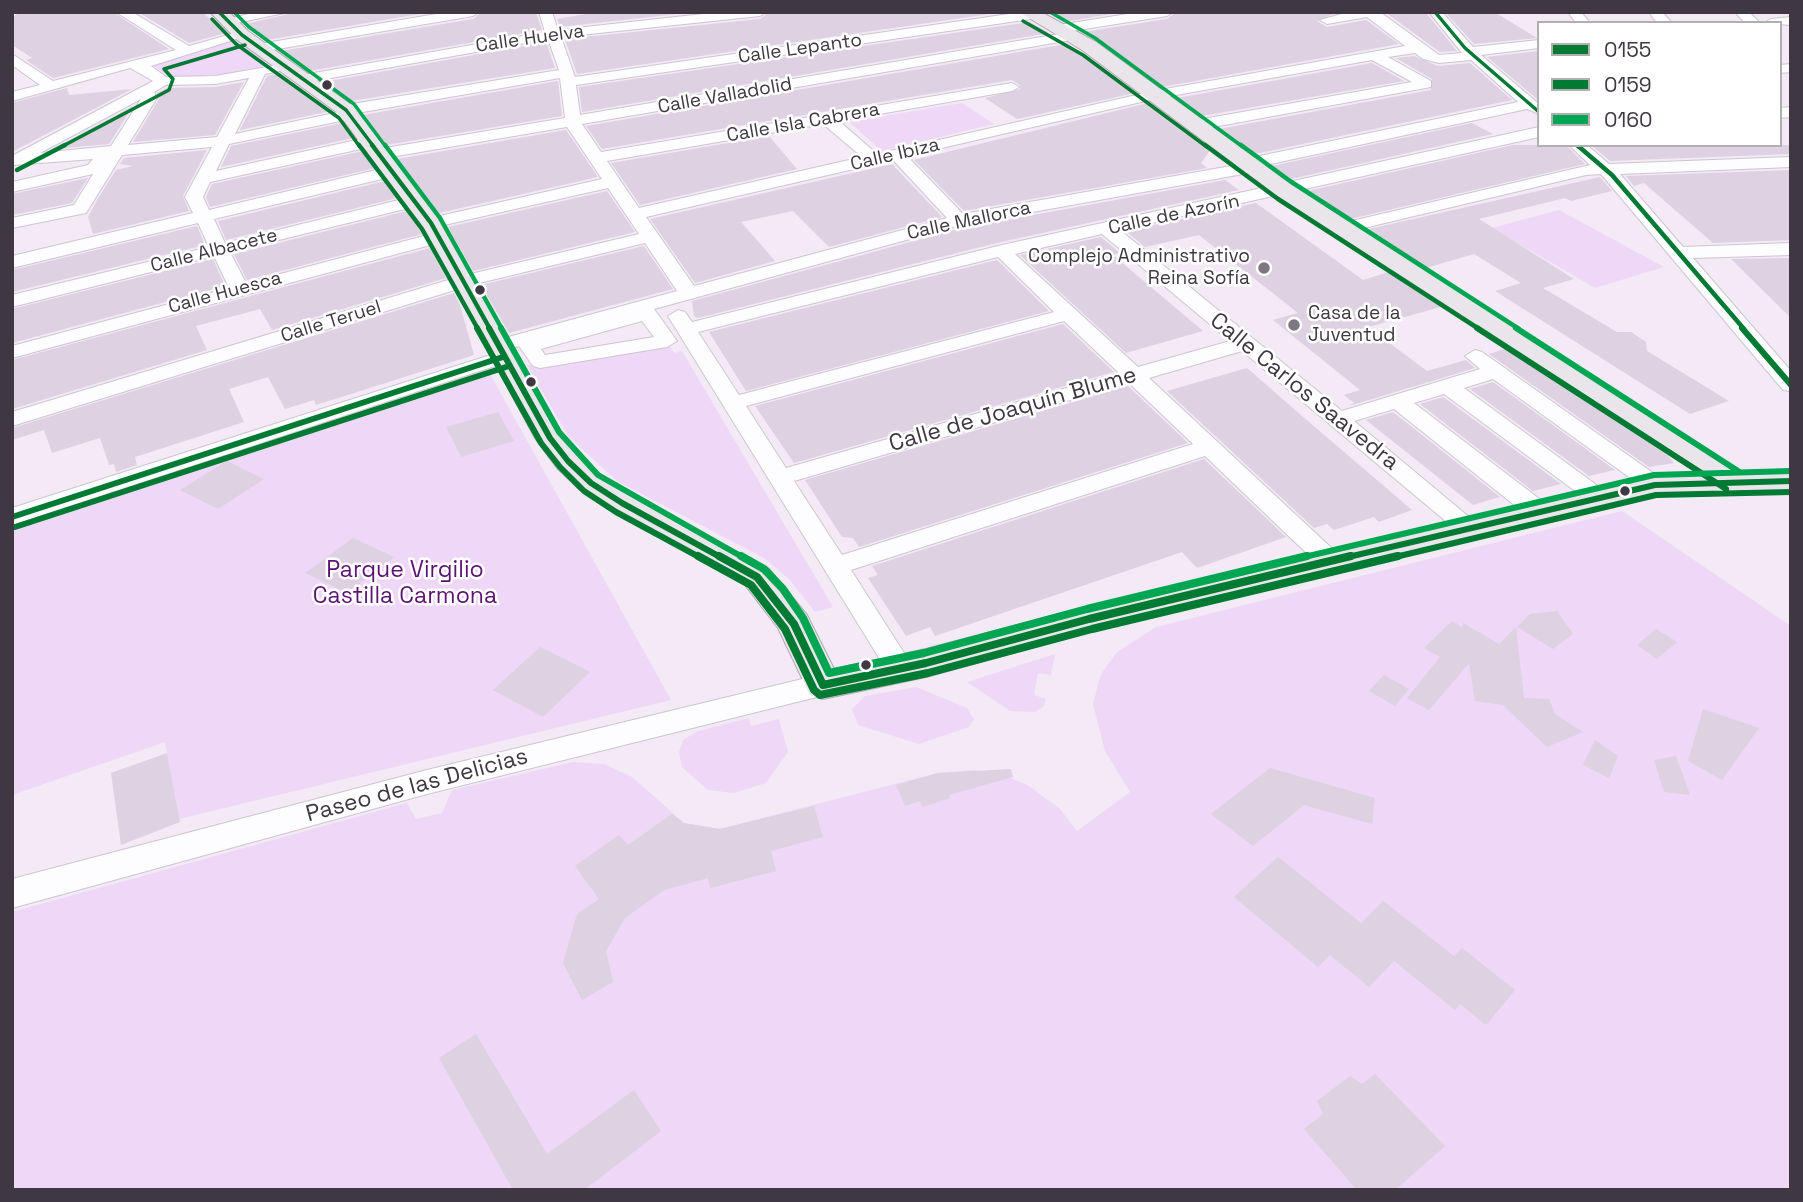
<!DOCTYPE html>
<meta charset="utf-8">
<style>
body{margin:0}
#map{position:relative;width:1803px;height:1202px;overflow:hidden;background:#f3eaf6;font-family:"Space Grotesk",sans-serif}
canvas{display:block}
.frame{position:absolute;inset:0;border:14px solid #3f3842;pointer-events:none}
.legend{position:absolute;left:1537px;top:21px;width:245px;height:126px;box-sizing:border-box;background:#fff;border:2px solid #b2afb3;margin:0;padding:9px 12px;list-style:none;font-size:21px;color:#3f3842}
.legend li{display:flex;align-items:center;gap:14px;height:35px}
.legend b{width:35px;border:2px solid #b2afb3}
</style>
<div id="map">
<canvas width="1803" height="1202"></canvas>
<div class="frame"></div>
<ul class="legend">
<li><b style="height:9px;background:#017a33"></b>0155</li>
<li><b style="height:9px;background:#017a33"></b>0159</li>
<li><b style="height:9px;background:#00a651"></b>0160</li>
</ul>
</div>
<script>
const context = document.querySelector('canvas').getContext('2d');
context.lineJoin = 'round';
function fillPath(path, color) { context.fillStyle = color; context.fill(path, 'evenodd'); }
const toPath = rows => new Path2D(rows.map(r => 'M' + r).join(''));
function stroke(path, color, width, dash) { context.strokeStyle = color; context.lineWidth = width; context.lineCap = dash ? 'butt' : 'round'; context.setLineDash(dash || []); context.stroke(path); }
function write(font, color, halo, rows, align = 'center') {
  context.font = font + ' "Space Grotesk",sans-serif'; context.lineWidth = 5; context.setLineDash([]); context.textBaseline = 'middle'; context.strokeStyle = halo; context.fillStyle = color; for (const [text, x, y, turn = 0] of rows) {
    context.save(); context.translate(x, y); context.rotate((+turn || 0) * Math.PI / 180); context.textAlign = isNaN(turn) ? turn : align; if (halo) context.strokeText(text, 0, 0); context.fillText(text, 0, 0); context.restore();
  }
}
fillPath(toPath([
 [237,40,273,64,241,73,170,78,151,64],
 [962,103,994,124,882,151,849,122],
 [1559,210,1664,267,1595,288,1492,228],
 [667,341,674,353,682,351,833,607,815,612,789,579,764,558,617,481,568,436,527,365],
 [483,373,490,374,671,700,179,819,165,742,12,795,12,525,173,476],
 [1622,511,1791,626,1791,1190,12,1190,12,912,407,803,416,819,442,813,452,790,573,762,604,764,632,777,684,823,719,829,938,773,974,770,1009,777,1029,786,1060,809,1077,831,1130,792,1105,751,1093,704,1101,674,1117,652,1156,627],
 [1055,654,1051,675,1038,673,1034,695,1046,699,1044,706,1035,712,1010,711,967,682],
 [916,687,967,708,974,720,969,727,919,744,858,725,852,709,865,696],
 [749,718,751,726,779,719,788,752,766,783,734,793,708,790,682,767,679,752,683,740,698,731]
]), '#eed7f7');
fillPath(toPath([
 [24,12,113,12,169,49,53,78,26,60,32,58,12,45,12,19],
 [138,12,202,12,226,33,189,43],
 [298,12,431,12,266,40,245,24],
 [482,12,532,12,537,15,542,30,309,71,281,51,473,19],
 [597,12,695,12,560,27,557,19],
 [769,12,1003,12,577,74,565,39,760,19],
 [1047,12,1122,12,1064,22],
 [1176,12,1338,12,1317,21,1327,27,1366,20,1399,44,1162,87,1083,32,1167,19],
 [1385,12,1427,14,1457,51,1440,52],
 [1496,13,1537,38,1474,44,1447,14],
 [1030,22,1049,33,582,112,579,87],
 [546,42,555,68,351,101,324,82],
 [1066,44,1135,93,1017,119,985,98,1020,89,1020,85,1012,80,602,149,586,126],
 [1539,51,1537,99,1487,57],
 [1414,56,1438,66,1470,63,1512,100,1255,154,1219,129,1431,90,1432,79,1396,58],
 [1372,63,1404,81,1202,116,1177,98],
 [279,74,331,111,240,130,267,76],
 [558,81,562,116,386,145,363,115],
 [244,82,215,135,133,142,159,99,157,93,167,88,215,87],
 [67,88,69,95,132,89,12,152,12,103],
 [1148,103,1211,149,1201,163,1207,168,964,211,914,160],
 [133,106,109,144,53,149],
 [343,123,353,138,221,167,231,146],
 [1472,123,1493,134,1291,179,1272,166],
 [566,130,598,177,439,213,397,159],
 [769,136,797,169,640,205,611,163],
 [1513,145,1566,145,1585,164,1350,219,1308,191],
 [1591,145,1791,145,1791,154,1610,161],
 [207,150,183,196,189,211,93,234,88,217,97,200,116,170,133,166,120,164,124,158],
 [363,151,375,168,210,207,206,197,212,184],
 [892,164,942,217,829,247,793,211,741,222,775,261,695,283,650,219],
 [1791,170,1791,240,1713,243,1644,183,1634,186,1626,176],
 [1600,177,1612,191,1571,201,1565,198,1479,219,1574,279,1543,288,1617,332,1631,332,1646,342,1647,351,1729,401,1690,414,1495,291,1521,283,1474,254,1426,268,1369,229],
 [88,178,72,203,12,215,12,194],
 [1225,180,1239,190,1001,242,698,318,694,316,692,301,962,228],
 [385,181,397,198,226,240,218,221],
 [607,191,635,232,473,271,448,227],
 [1256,203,1363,280,1389,272,1441,307,1368,327,1427,371,1466,360,1475,368,1349,406,1354,403,1344,395,1360,390,1273,320,1298,313,1199,235,1145,247,1126,231],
 [407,211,422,234,247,280,234,254],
 [197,226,205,245,12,292,12,270],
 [1101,237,1120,253,1113,255,1203,331,1126,353,1020,255],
 [644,246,673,289,509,333,481,285],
 [430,248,446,278,272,330,260,309,196,326,207,350,12,409,12,360],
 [1791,258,1791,318,1731,259],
 [213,259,225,286,12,343,12,309],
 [997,260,1049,311,746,391,709,332],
 [454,293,460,305,474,355,316,405,314,400,285,409,268,377,229,389,244,422,135,457,137,465,116,472,114,464,109,465,100,438,52,453,44,430,12,440,12,428],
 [1063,324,1114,372,794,463,755,406],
 [1505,349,1667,455,1674,463,1649,467,1489,354],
 [1247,368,1309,422,1412,510,1379,522,1374,517,1334,530,1327,524,1314,528,1167,391],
 [1493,382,1615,470,1589,476,1470,389],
 [1128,386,1188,443,859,547,853,538,842,537,805,480],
 [1443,397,1561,484,1533,491,1420,404],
 [498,412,514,441,461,457,446,427],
 [1393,412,1500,497,1473,505,1366,420],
 [1204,459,1286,537,1197,568,1182,552,935,636,930,627,906,636,868,578,878,575,872,566],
 [227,461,264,479,218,509,180,490],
 [353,538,394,557,347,593,305,573],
 [1557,611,1573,634,1553,649,1517,627,1530,614],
 [1452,621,1462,627,1463,623,1499,644,1516,627,1524,698,1549,699,1555,714,1583,732,1547,747,1503,705,1475,701,1469,663,1429,710,1407,698,1440,657,1424,648],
 [1656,629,1677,642,1657,659,1637,645],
 [540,647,590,672,543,717,493,690],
 [1384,675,1409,689,1395,706,1369,691],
 [1703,709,1759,728,1722,780,1688,761],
 [1595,740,1618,756,1609,778,1583,765],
 [167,753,180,822,121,845,111,773],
 [1676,756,1690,795,1664,792,1654,760],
 [1270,768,1375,798,1372,824,1304,805,1253,846,1211,814],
 [1011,769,1013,777,949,795,950,798,923,807,920,801,905,806,896,785,938,773],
 [814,806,823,837,771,851,776,871,710,888,708,878,664,890,625,918,606,951,613,982,582,1000,563,963,577,914,599,899,575,866,619,835,628,845,672,814,684,823,720,829],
 [1278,857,1361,923,1383,901,1454,956,1462,948,1515,990,1486,1025,1460,1004,1455,1010,1394,961,1369,987,1330,955,1318,967,1234,897],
 [476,1034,547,1154,634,1090,661,1131,584,1190,513,1190,439,1058],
 [1375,1074,1445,1146,1395,1190,1357,1190,1304,1129,1323,1114,1317,1101,1350,1076,1362,1084]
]), '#ddd1e2');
const minor = toPath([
 [12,12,22,12,12,17,12,12],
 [116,12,132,12,189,46,242,31,249,35,151,66,166,77,215,76,290,63,290,69,265,74,235,134,339,112,341,107,346,105,559,70,548,39,303,83,296,79,303,75,545,32,539,12,552,12,558,30,721,12,766,12,760,16,561,37,575,77,1023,12,1038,15,1031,19,576,85,580,115,1071,32,1078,36,1071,40,582,124,601,152,1012,83,1019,87,1012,91,839,121,877,154,1154,91,1405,46,1367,17,1327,24,1320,20,1349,12,1380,12,1439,55,1462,53,1429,12,1442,12,1473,47,1539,40,1539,48,1481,55,1539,104,1539,114,1527,109,1261,166,1260,171,1254,172,961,225,654,309,677,341,667,347,540,368,533,366,519,346,497,352,487,346,490,342,677,291,645,243,471,285,12,426,12,412,458,277,639,234,608,188,431,228,422,223,431,218,602,179,567,127,379,159,371,154,379,149,565,118,560,78,357,113,355,117,350,119,229,144,216,171,370,137,378,142,370,147,210,182,203,197,209,210,393,166,401,171,399,175,214,219,225,243,415,196,424,201,421,205,230,252,246,283,439,232,445,233,448,237,445,241,12,358,12,346,229,288,214,256,12,307,12,295,209,247,198,223,12,268,12,256,193,213,185,197,212,147,122,155,86,213,12,228,12,218,74,205,93,174,12,192,12,182,88,165,93,159,14,165,12,156,153,81,130,68,12,101,12,92,40,85,12,65,12,54,53,81,176,50,116,12],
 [1415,53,1423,59,1439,63,1471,60,1518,102,1250,158,1244,159,1242,164,963,214,907,156,1154,99,1372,60,1412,82,1197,120,1189,125,1197,130,1431,87,1431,81,1388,57,1415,53],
 [249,78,217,137,128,145,157,98,154,92,166,85,215,84,249,78],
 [141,99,111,146,40,153,141,99],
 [823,124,862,157,639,208,607,161,823,124],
 [893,160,947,218,694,286,646,217,893,160],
 [642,321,654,337,545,355,541,349,642,321],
 [257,12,289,12,227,25,220,21,257,12],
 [448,12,479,12,473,16,260,52,253,48,260,44,448,12],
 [1140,12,1173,12,1167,16,1059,33,1052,29,1059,25,1140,12],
 [1568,12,1581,12,1590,23,1576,23,1568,12],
 [1649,12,1662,12,1672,23,1657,23,1649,12],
 [1735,12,1749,12,1760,23,1745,23,1735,12],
 [1791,17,1791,25,1764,23,1771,19,1791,17],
 [1791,64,1791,72,1780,73,1780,65,1791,64],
 [1791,107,1791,117,1780,118,1780,108,1791,107],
 [1539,127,1539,137,1120,230,1342,411,1480,369,1465,356,1475,350,1482,352,1663,480,1667,485,1663,490,1647,490,1493,379,1464,388,1606,492,1610,497,1606,502,1590,502,1444,394,1414,403,1546,504,1549,510,1546,516,1528,516,1394,409,1354,421,1481,527,1478,533,1460,533,1242,351,1149,378,1339,555,1343,561,1339,567,1330,570,1321,567,1205,456,851,570,913,667,909,674,899,677,889,674,668,316,678,310,685,312,692,322,1002,245,1539,127],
 [1102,234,1230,341,1138,367,1015,254,1102,234],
 [998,257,1054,312,739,395,698,332,998,257],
 [1064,321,1119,373,786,468,746,406,1064,321],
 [1129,383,1193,444,842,555,794,481,1129,383],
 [1569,145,1587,145,1609,164,1791,157,1791,167,1620,174,1683,247,1791,243,1791,255,1693,258,1791,371,1791,391,1783,390,1601,174,1586,175,1343,233,1334,228,1343,223,1590,165,1569,145],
 [503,351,513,357,510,361,12,525,12,508,503,351],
 [823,674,833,677,837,685,833,693,427,794,12,908,12,879,427,770,823,674]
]);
const major = toPath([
 [210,12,229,12,248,31,353,106,443,223,563,435,579,454,602,476,633,496,769,569,807,615,834,669,926,649,1089,606,1598,487,1655,475,1700,474,1276,195,1082,50,1019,12,1041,12,1096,42,1292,185,1742,472,1791,471,1791,491,1655,495,1598,507,1089,632,926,677,823,699,810,695,778,628,745,585,611,510,580,490,557,468,535,438,420,224,339,114,236,39,210,12]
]);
stroke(minor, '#cdc6d0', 2);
stroke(major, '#b2a7b6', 2);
fillPath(minor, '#fdfcfe');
fillPath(major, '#eae5eb');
stroke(toPath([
 [219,12,242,35,346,110,374,147],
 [1435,12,1465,48,1539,112]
]), '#017a33', 3.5);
stroke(toPath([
 [372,145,431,223,490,329],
 [1577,145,1612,175,1744,329]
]), '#017a33', 4.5);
stroke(toPath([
 [489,328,550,438,568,461,591,483,622,503,722,558],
 [1742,328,1791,385],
 [12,517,503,357],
 [1344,558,1655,485,1791,481]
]), '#017a33', 6);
stroke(toPath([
 [719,556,757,577,794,624,823,685],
 [823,685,926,663,1089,619,1351,556]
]), '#017a33', 8);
stroke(toPath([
 [212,19,236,44,339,118,360,147],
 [1023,21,1083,55,1207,147],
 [61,147,169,90,173,79,164,69,245,45]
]), '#017a33', 3.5);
stroke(toPath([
 [359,145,422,229,478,329],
 [1205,145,1278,199,1479,329],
 [17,170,65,145]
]), '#017a33', 4.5);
stroke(toPath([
 [477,328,541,443,560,467,584,491,616,512,701,558],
 [1477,328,1726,489],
 [15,527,506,367],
 [1391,558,1656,495,1791,492]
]), '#017a33', 6);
stroke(toPath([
 [698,556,751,585,785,629,814,690,820,695,928,673,1092,629,1398,556]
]), '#017a33', 8);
stroke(toPath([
 [234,12,249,27,354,104,386,147],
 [1050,12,1095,38,1243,147]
]), '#00a651', 3.5);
stroke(toPath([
 [385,145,440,218,502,329],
 [1241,145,1290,181,1519,329]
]), '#00a651', 4.5);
stroke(toPath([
 [501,328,559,432,598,475,744,558],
 [1516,328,1738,471],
 [1300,558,1654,475,1791,471]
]), '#00a651', 6);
stroke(toPath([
 [741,556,764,569,783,589,803,618,829,673,924,653,1087,609,1307,556]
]), '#00a651', 8);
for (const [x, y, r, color] of [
 [327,85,6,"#3f3842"],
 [1264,268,7,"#7e7681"],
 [480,290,6,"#3f3842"],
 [1294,325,7,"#7e7681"],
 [531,382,6,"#3f3842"],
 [1625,491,6,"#3f3842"],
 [866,665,6,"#3f3842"]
]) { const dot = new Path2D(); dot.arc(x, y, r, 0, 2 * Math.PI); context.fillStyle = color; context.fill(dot); stroke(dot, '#fff', 2.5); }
write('19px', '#3f3842', '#fff', [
 ["Calle Huelva",530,39,-8],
 ["Calle Lepanto",800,49,-8],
 ["Calle Valladolid",725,96,-10],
 ["Calle Isla Cabrera",803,123,-10],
 ["Calle Ibiza",895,155,-13],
 ["Calle de Azorín",1174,215,-12],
 ["Calle Mallorca",969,221,-12],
 ["Calle Albacete",214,251,-14],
 ["Calle Huesca",225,293,-15],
 ["Calle Teruel",331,322,-17]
]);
write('19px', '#3f3842', '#fff', [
 ["Complejo Administrativo",1250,257],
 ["Reina Sofía",1250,279],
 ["Casa de la",1308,314,"left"],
 ["Juventud",1308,336,"left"]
], 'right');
write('23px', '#3f3842', '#fff', [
 ["Calle Carlos Saavedra",1304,392,39],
 ["Calle de Joaquín Blume",1013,410,-16],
 ["Paseo de las Delicias",417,786,-15]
]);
write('23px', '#5c1372', '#fff', [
 ["Parque Virgilio",405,571],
 ["Castilla Carmona",405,597]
]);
</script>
